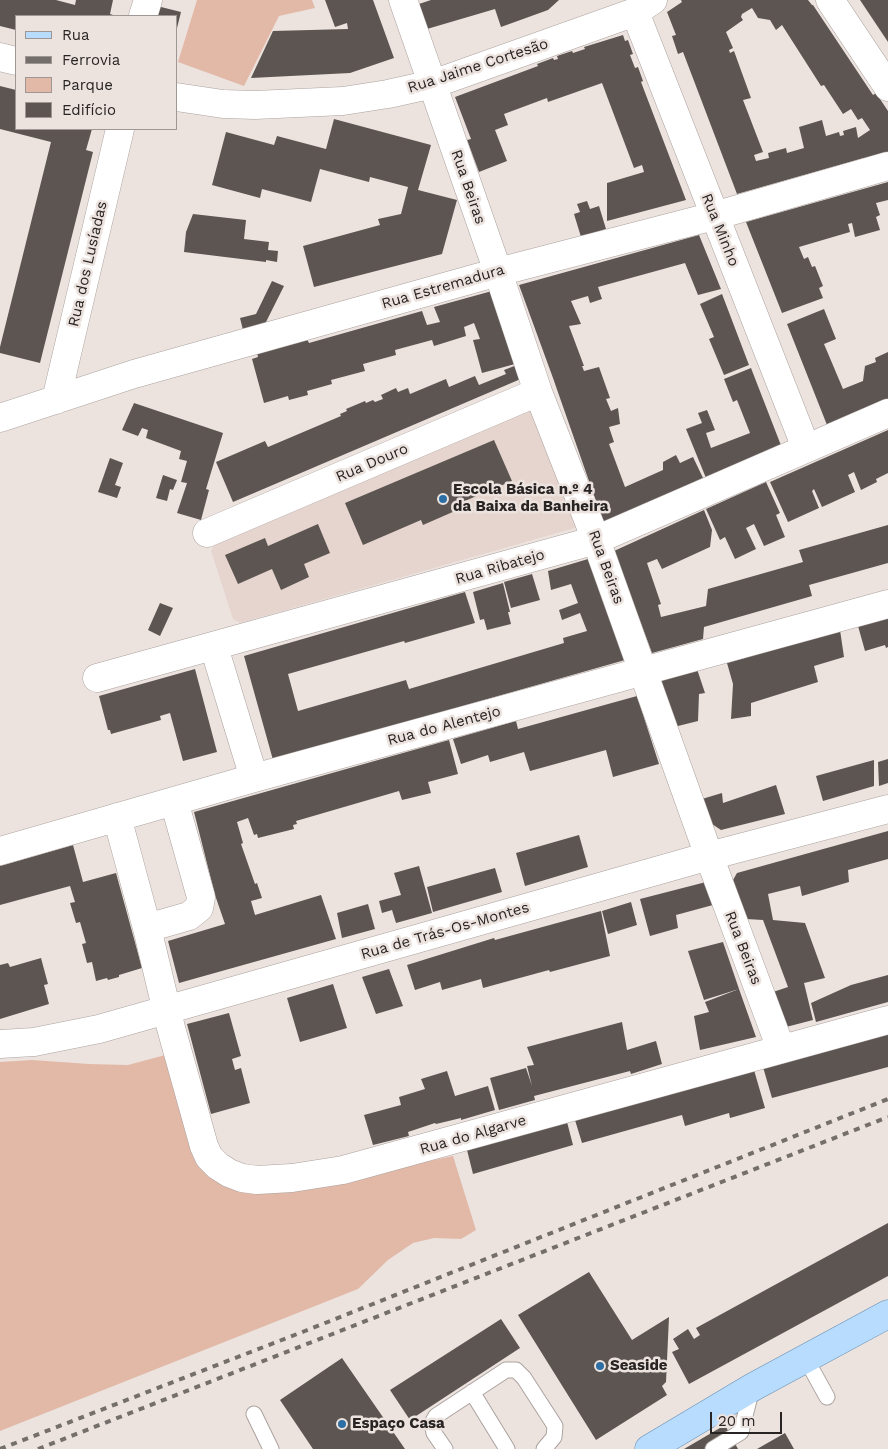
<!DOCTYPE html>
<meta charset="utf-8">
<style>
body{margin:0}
#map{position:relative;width:888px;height:1449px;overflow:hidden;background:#ece3df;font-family:"Work Sans",sans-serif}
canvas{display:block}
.legend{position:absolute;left:15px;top:15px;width:162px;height:115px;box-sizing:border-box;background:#ece3df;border:1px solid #9e9794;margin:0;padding:6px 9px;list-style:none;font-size:15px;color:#282423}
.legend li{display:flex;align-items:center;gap:10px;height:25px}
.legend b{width:25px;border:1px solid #9e9794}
.scale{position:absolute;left:710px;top:1412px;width:72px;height:22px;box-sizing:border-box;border:2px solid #282423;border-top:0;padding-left:6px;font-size:15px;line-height:18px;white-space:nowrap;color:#282423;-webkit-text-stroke:4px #ece3df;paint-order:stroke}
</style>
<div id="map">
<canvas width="888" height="1449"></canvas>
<ul class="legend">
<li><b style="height:6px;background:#b7dcfe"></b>Rua</li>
<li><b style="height:6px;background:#756f6c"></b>Ferrovia</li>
<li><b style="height:14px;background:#e2b9a7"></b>Parque</li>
<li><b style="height:14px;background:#5c5551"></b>Edifício</li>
</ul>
<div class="scale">20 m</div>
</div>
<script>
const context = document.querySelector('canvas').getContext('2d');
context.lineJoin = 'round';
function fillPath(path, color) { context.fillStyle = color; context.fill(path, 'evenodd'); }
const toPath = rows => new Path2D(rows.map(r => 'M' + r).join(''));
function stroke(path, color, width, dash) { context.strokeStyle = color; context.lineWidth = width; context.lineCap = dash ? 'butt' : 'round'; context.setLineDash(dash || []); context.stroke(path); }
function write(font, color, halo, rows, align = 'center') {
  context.font = font + ' "Work Sans",sans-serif'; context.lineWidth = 5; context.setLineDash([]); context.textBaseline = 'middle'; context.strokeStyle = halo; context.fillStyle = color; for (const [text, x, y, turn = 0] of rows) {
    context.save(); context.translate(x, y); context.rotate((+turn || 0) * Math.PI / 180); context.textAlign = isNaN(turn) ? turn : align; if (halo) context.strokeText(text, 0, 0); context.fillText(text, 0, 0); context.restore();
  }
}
fillPath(toPath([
 [533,407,576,524,575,528,240,623,233,619,211,551,214,545]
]), '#e6d5ce');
fillPath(toPath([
 [197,0,312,0,315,8,279,16,244,86,178,62],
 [169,1054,209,1174,386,1170,453,1156,476,1230,461,1239,434,1238,413,1243,388,1260,358,1289,0,1431,0,1062,32,1060,89,1064,128,1065]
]), '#e2b9a7');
fillPath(toPath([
 [0,0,56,0,75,5,76,0,113,0,110,14,116,16,16,16,16,30,0,26],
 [325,0,373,0,394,58,350,73,251,78,273,31,348,29,347,23,335,27],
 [431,0,559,0,548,10,501,27,495,9,427,29,419,4],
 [681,0,808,0,812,5,813,5,873,95,876,93,888,111,888,155,866,161,864,158,737,194,683,52,678,54,672,36,676,35,667,12,682,2],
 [752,8,758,18,770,20,776,30,782,25,821,86,824,85,843,114,851,109,858,120,862,118,870,130,858,138,856,127,843,131,844,135,840,136,839,132,826,136,822,120,799,127,804,148,787,153,786,148,768,153,769,158,756,161,754,155,763,152,743,100,751,98,734,51,730,53,729,50,733,48,726,32,743,20,741,17,742,14],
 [860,0,888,0,888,42],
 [157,6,181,12,177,28,176,16,154,16],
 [623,35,625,41,628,40,633,54,630,55,635,68,638,67,643,81,641,82,686,200,607,221,607,183,644,172,642,165,634,168,602,83,548,102,547,98,504,114,508,125,495,130,507,161,479,172,467,140,471,139,455,97,538,66,537,64,553,58,554,60,558,59,557,56,572,51,573,53,585,49,584,47],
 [0,86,16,90,16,129,92,129,86,150,93,152,40,363,0,353,0,347,51,142,0,129],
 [334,119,431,145,418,190,457,200,442,254,314,287,303,246,380,225,378,219,401,214,408,187,370,177,369,182,320,169,311,202,262,189,260,198,212,185,226,132,274,145,277,136,326,149],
 [888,182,888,200,876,203,880,215,876,217,880,230,855,237,852,223,848,224,850,232,799,247,804,259,808,257,812,267,815,266,823,286,819,288,823,298,782,313,746,222],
 [587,201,590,209,599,206,606,229,581,237,574,214,580,212,577,204],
 [193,214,246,220,244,239,269,242,268,250,278,251,277,262,266,260,266,262,184,252,186,232],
 [699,235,721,289,698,295,685,263,598,287,602,299,590,303,588,296,571,301,581,324,569,326,584,366,582,366,584,371,599,367,610,398,606,399,611,411,618,408,620,424,609,427,614,442,609,444,625,487,663,470,663,462,676,455,680,463,693,457,703,478,604,524,553,378,519,285],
 [272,281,284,286,265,324,243,330,240,318,256,314],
 [492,291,515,364,482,373,473,340,480,339,474,323,464,327,466,336,434,346,432,340,395,350,396,355,363,364,365,371,331,380,332,384,307,391,308,395,289,400,288,396,264,403,252,359,258,357,257,353,307,339,309,343,422,311,427,325,440,322,434,307],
 [722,294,749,365,724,375,709,339,714,337,700,304],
 [824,309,836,339,824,344,843,389,863,381,865,366,876,362,875,358,888,352,888,399,827,425,787,324],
 [517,365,523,378,233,502,216,462,265,441,268,447,341,416,340,414,347,411,346,409,365,401,366,403,373,400,375,402,383,399,381,395,396,388,398,392,408,388,410,394,446,379,449,387,475,376,479,385,506,374,504,370],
 [751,368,782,448,706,478,686,429,702,423,698,413,707,410,715,430,706,433,711,448,750,433,737,400,733,402,724,379],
 [134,403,223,433,206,489,209,490,201,520,177,513,187,483,181,482,187,461,179,459,181,451,146,438,148,430,142,428,138,436,122,430],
 [888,430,888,473,876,479,877,482,861,490,854,472,848,475,855,492,822,507,814,489,812,491,819,508,788,522,770,482],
 [494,440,512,481,453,506,455,511,423,525,421,520,363,545,345,503],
 [110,458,123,463,115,485,121,487,117,498,98,492],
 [163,475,177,480,173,490,170,489,167,501,156,498],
 [766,482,780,513,776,515,785,537,764,546,754,524,746,528,756,549,735,559,725,537,720,540,706,509],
 [704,510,712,530,710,547,662,569,657,559,647,563,661,604,658,605,661,617,706,606,708,589,803,562,799,550,888,525,888,563,809,585,812,596,704,627,703,639,652,653,614,551],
 [318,524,330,553,304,564,309,577,281,590,272,569,238,584,225,555,265,538,268,546],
 [588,559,625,660,273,760,244,656,465,592,475,623,405,643,404,641,288,674,298,711,406,680,409,689,564,643,563,638,587,631,580,613,562,620,559,610,578,603,571,584,551,590,548,571],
 [532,574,540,600,511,608,504,582],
 [503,583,510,612,508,612,511,624,487,630,484,619,480,620,473,592],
 [160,603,173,608,160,636,148,630],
 [888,617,888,647,886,648,885,645,865,651,858,626],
 [840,630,844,657,814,666,818,682,751,703,751,716,731,719,733,684,727,663],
 [195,669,217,752,183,761,170,713,160,716,161,720,111,734,110,730,108,730,99,696],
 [697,669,705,693,699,694,698,721,674,727,660,679],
 [637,696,659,764,613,777,606,750,530,771,524,752,490,762,488,755,461,764,453,739,516,721,518,729],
 [449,740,458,774,428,782,431,793,402,800,399,791,296,821,297,824,293,825,294,829,258,838,257,834,254,835,248,818,237,822,243,843,241,844,255,884,257,883,262,898,251,901,255,915,321,895,336,939,179,983,168,941,225,924,215,895,194,812],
 [888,759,888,783,879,786,878,762],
 [874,760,874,786,823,801,816,776],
 [776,785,785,814,721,830,712,824,702,799,722,793,723,803],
 [888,831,888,859,848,870,849,882,802,896,800,886,768,894,773,920,805,923,825,978,804,983,813,1020,786,1027,773,992,788,987,763,920,746,919,733,880,737,873],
 [579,835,588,867,525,886,516,853],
 [73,845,83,882,116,873,142,968,119,975,119,977,108,980,107,978,96,981,92,962,87,963,82,944,86,943,80,922,76,923,70,903,75,902,70,886,0,905,0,866],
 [419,866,432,913,396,923,392,910,382,913,379,901,401,895,394,873],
 [495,868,502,892,433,912,427,887],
 [706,882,713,905,676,915,678,928,650,936,640,899],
 [631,902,637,925,608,934,602,911],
 [368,904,375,929,342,938,337,913],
 [601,911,610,956,550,972,549,970,483,988,481,979,442,990,440,982,415,990,407,965,494,938,495,940],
 [723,942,739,989,704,1000,688,951],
 [41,958,48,984,44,985,49,1004,0,1019,0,965,8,963,10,967],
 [389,969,403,1006,376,1014,362,977],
 [888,975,888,1002,816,1022,811,1003,851,985],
 [333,984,347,1028,300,1042,287,998],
 [739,989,756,1037,700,1050,694,1016,709,1012,705,1002],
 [229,1013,241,1056,232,1059,235,1070,241,1068,250,1103,211,1114,187,1024],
 [622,1022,627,1050,656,1041,662,1064,631,1074,630,1071,534,1096,535,1100,499,1110,490,1078,526,1068,532,1086,527,1066,534,1065,527,1047],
 [888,1033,888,1067,772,1098,763,1067],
 [754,1070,765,1108,730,1118,729,1113,685,1126,682,1115,582,1143,575,1120],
 [447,1071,455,1096,488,1086,495,1110,461,1120,461,1118,436,1124,435,1123,408,1132,409,1136,373,1145,364,1115,401,1105,399,1097,425,1089,421,1079],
 [567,1122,573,1145,473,1174,467,1150],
 [888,1223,888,1276,689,1384,672,1352,679,1349,673,1339,688,1329,694,1339,700,1335,696,1328],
 [589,1272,632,1340,669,1317,666,1382,662,1386,667,1395,596,1440,518,1315],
 [501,1319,520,1348,410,1420,390,1390],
 [342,1358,405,1449,313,1449,280,1400],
 [725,1425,738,1449,684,1449],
 [785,1433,794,1449,757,1449]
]), '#5c5551');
const lane = toPath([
 [806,1359,827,1397],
 [472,1392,507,1449],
 [254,1414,271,1449],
 [445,1449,434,1433,432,1423,436,1416,506,1370,516,1370,524,1378,555,1426,554,1437,544,1449],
 [713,1449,741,1432,752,1388]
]);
const street = toPath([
 [403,0,498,272,538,392,596,540,709,856,781,1049],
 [830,0,888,87],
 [635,12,806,448],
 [143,16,148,0],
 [0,57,16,61],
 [176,97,223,104,255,105,343,101,388,94,433,84,635,12,653,0],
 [56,400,120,129],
 [0,418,134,374,498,272,714,216,888,166],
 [207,533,538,392],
 [214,647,254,778],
 [97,678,596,540,888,413],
 [117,817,147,928,171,1028,204,1146,209,1157,218,1166,229,1173,242,1178,257,1180,292,1178,343,1170,888,1020],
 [0,851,254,778,888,604],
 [147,928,189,916,199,908,200,903,201,897,174,801],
 [0,1044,34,1042,99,1029,709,856,888,809]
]);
const primary = toPath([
 [649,1449,753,1387,888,1314]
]);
stroke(lane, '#aba29f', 17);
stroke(street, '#aba29f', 29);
stroke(primary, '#668db1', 29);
stroke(lane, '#fff', 15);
stroke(street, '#fff', 28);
stroke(primary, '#b7dcfe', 28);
stroke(toPath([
 [0,1449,305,1331,888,1099],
 [38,1449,888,1117]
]), '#756f6c', 4, [6, 6]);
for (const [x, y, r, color] of [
 [443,499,5,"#2d6ea5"],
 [600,1366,5,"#2d6ea5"],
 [342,1424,5,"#2d6ea5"]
]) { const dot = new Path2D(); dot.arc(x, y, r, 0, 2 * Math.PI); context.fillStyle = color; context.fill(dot); stroke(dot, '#ece3df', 2); }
write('15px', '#282423', '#ece3df', [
 ["Rua Jaime Cortesão",478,66,-18],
 ["Rua Beiras",468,187,71],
 ["Rua Minho",720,230,68],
 ["Rua dos Lusíadas",88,264,-77],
 ["Rua Estremadura",443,287,-16],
 ["Rua Douro",372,463,-23],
 ["Rua Ribatejo",500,567,-16],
 ["Rua Beiras",606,567,70],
 ["Rua do Alentejo",444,726,-15],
 ["Rua de Trás-Os-Montes",445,931,-16],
 ["Rua Beiras",743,948,69],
 ["Rua do Algarve",473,1135,-16]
]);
write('bold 15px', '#282423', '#ece3df', [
 ["Escola Básica n.º 4",453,490],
 ["da Baixa da Banheira",453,507],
 ["Seaside",610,1366],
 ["Espaço Casa",352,1424]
], 'left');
</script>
